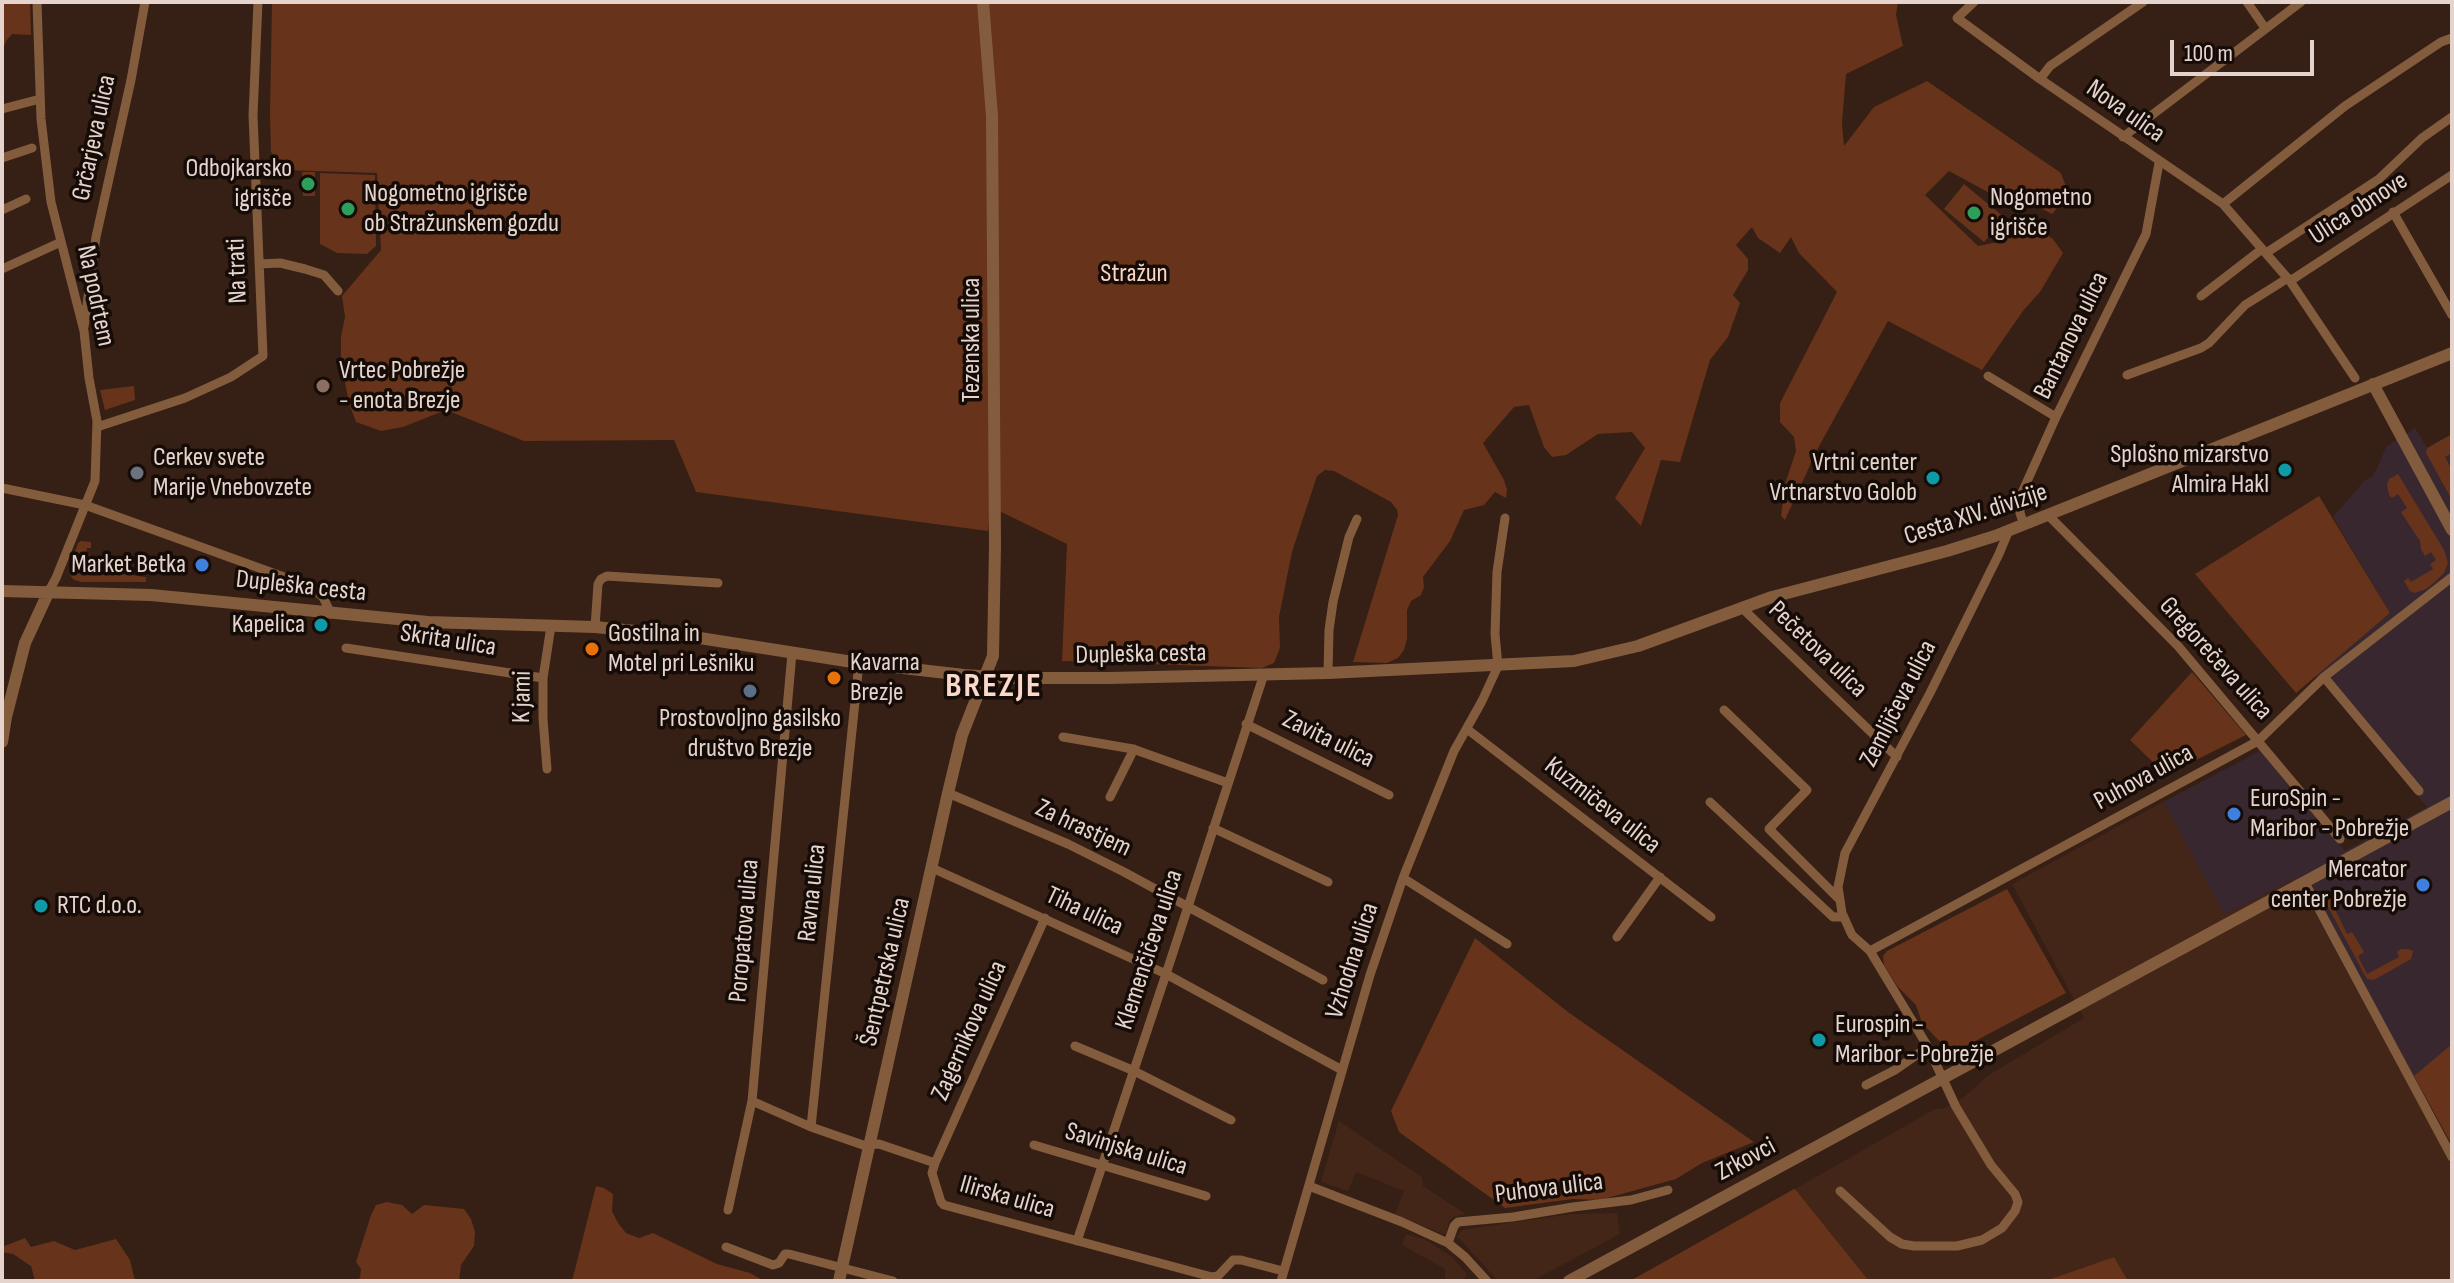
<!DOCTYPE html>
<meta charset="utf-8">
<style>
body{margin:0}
#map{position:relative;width:2454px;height:1283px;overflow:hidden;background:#361f14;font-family:"Sofia Sans Condensed",sans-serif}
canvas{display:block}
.frame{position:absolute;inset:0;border:4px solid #e5d4cd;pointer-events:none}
.scale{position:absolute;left:2170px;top:40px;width:144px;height:36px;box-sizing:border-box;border:4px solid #e5d4cd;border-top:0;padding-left:10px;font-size:24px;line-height:28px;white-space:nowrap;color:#e5d4cd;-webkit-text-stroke:6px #160c07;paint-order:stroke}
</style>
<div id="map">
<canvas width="2454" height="1283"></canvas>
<div class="frame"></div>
<div class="scale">100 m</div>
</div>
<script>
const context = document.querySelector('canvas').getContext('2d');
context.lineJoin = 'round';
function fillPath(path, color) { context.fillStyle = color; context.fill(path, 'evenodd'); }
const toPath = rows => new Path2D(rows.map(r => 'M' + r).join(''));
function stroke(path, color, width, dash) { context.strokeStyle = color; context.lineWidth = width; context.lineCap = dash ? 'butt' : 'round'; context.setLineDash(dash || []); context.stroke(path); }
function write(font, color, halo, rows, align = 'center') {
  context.font = font + ' "Sofia Sans Condensed",sans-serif'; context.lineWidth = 7; context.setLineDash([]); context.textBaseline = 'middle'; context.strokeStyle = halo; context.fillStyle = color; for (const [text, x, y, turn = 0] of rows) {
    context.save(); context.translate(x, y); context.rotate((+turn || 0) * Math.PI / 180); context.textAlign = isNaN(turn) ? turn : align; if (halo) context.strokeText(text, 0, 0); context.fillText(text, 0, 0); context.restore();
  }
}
fillPath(toPath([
 [2415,428,2427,448,2452,434,2452,1044,2407,1083,2296,878,2225,915,2163,802,2260,751,2345,851,2427,807,2316,675,2390,613,2333,517,2364,481,2373,476,2387,446]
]), '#39272f');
fillPath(toPath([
 [2163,802,2225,915,2296,878,2452,1165,2452,1281,2128,1281,2114,1257,2045,1281,1869,1281,1795,1189,1935,1109,1945,1108,1963,1098,1989,1075,2084,1018,2012,884],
 [1339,1121,1422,1177,1423,1186,1466,1214,1454,1217,1449,1221,1446,1235,1395,1215,1404,1191,1356,1172,1348,1191,1321,1182],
 [1617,1213,1620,1234,1532,1281,1498,1281,1457,1236,1462,1230,1502,1224,1571,1214],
 [1406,1234,1426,1240,1452,1257,1467,1274,1463,1281,1445,1281,1445,1269,1402,1245]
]), '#442618');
fillPath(toPath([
 [2,2,30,2,31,35,12,34,6,41,2,52],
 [272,2,1898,2,1896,15,1903,46,1846,74,1842,123,1844,146,1874,107,1927,81,2061,173,2069,195,2052,214,2021,198,2006,202,1949,171,1925,195,1978,246,1998,242,2020,217,2053,239,2063,253,2040,292,2023,311,1982,370,1888,321,1817,450,1785,520,1781,516,1785,484,1796,451,1794,437,1780,422,1780,403,1837,292,1799,253,1791,237,1780,253,1758,238,1752,227,1736,245,1748,259,1748,270,1733,295,1740,303,1728,337,1710,360,1680,462,1661,460,1641,526,1615,498,1645,448,1632,432,1598,434,1566,455,1552,457,1544,447,1529,405,1514,407,1483,443,1504,480,1507,490,1506,498,1495,492,1484,505,1464,510,1450,541,1423,577,1424,587,1421,595,1411,601,1407,610,1407,639,1404,650,1398,658,1387,663,1353,662,1398,515,1397,510,1391,502,1334,471,1325,470,1317,476,1292,552,1279,617,1280,648,1274,663,1262,668,1062,661,1067,544,991,507,988,531,897,519,696,492,674,440,524,441,446,410,403,427,381,431,356,422,349,403,341,362,341,337,345,317,342,296,381,250,377,173,284,170,271,152,270,115],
 [302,172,315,172,315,196,303,196],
 [320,173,375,175,376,246,367,254,337,253,320,244],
 [1964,184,2005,218,1984,242,1944,209],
 [134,386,135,400,105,410,100,390],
 [2452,434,2452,453,2445,457,2452,470,2452,500,2426,453,2427,448],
 [2398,474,2444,550,2448,563,2444,573,2436,581,2426,589,2415,593,2410,591,2404,581,2408,578,2411,582,2433,569,2430,564,2436,560,2431,552,2425,556,2421,549,2420,541,2401,512,2407,508,2398,494,2392,498,2389,495,2387,485,2389,479],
 [2319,496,2390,613,2296,693,2195,574],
 [81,541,91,542,91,548,87,548,86,554,91,555,88,569,146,577,146,582,82,582,74,580,69,574,69,569,78,543],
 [2192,672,2246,735,2166,775,2130,740],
 [2007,889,2066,993,1964,1047,1957,1049,1943,1045,1922,1023,1916,1005,1897,986,1884,965,1883,956,1887,951],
 [2333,890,2335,901,2333,905,2347,934,2352,932,2364,952,2358,956,2367,974,2399,957,2397,952,2401,949,2408,949,2413,951,2411,959,2374,980,2367,979,2327,905,2328,897],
 [1475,938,1568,1012,1754,1142,1702,1163,1676,1179,1600,1200,1573,1199,1505,1208,1399,1132,1391,1111],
 [2452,1044,2452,1145,2414,1076],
 [596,1186,604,1188,613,1194,612,1211,618,1223,626,1233,639,1238,653,1233,717,1264,750,1273,764,1281,572,1281],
 [1795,1189,1869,1281,1630,1281,1794,1189],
 [387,1202,402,1205,412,1214,424,1205,464,1209,471,1219,475,1232,474,1246,461,1265,459,1281,355,1281,360,1278,361,1269,356,1262,371,1215,376,1205],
 [25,1238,31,1247,54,1241,75,1250,116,1239,130,1260,135,1281,35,1281,31,1266,13,1254,2,1252,2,1247],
 [2114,1257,2128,1281,2045,1281]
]), '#67331a');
stroke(toPath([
 [37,2,41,119,51,202,84,331,89,378,97,421,95,481,56,578,49,591],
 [1974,2,1957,18,2040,79,2223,204,2290,281,2355,378],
 [2247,2,2265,28],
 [2040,79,2050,66,2143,2],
 [2,109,40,99],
 [2123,137,2301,2],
 [2,158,32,148],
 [2223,204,2345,106,2441,42,2452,38],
 [2,210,26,199],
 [2393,212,2452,315],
 [2266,253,2379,179,2422,138,2452,117],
 [260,264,280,263,305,269,324,275,338,291],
 [2,269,61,242],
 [2290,281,2452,175],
 [2201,296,2262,249],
 [84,327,96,237,131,80,145,2],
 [2127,375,2201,348,2209,343,2245,305,2288,278],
 [1988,376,2056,417],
 [97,427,185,398,231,377,263,356,253,115,258,2],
 [2,488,85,505,309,586,323,597,331,614],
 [2049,516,2178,646,2340,839],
 [2024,525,2020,513,2020,497,2056,417,2146,234,2159,163],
 [1741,607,1897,757],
 [595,627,598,584,601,579,607,576,718,583],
 [346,648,543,678],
 [1328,673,1329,630,1333,602,1349,537,1357,519],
 [2324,677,2419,791],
 [1724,710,1807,790,1769,829,1839,899],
 [1246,724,1389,795],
 [1467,729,1711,917],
 [1063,737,1133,749,1228,783],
 [547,769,543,719,543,678,551,626],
 [948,793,1068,844,1124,872,1323,980],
 [1110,797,1134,749],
 [1710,802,1833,917,1844,917],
 [1213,828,1328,882],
 [932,868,1166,974,1342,1070],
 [1403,878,1507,944],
 [2305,883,2452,1157],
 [1045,918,935,1163,932,1173,941,1202,944,1205,1212,1277,1218,1276,1233,1260,1241,1260,1283,1271],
 [1617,937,1660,877],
 [1870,951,2258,741,2324,677,2452,577],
 [1075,1046,1132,1070,1231,1120],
 [1866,1085,1895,1070,1928,1047],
 [752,1101,811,1127,863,1145,879,1144,935,1163],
 [811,1127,859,663],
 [1034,1145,1206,1196],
 [1309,1186,1402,1222,1448,1243,1465,1257,1487,1281],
 [1840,1191,1890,1237,1902,1244,1914,1246,1957,1246,1982,1240,2002,1228,2015,1211,2018,1202,2015,1194,1991,1165,1956,1107,1928,1047,1870,951,1852,935,1842,913,1838,887,1845,853,1930,693,1999,554,2009,530],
 [728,1210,752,1101,792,653],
 [1077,1241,1166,974,1264,674],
 [1448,1243,1454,1226,1458,1222,1513,1217,1573,1207,1631,1200,1668,1190],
 [726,1247,773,1265,779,1263,785,1254,789,1254,893,1281],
 [1281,1281,1370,975,1403,878,1454,751,1482,701,1498,666,1495,634,1497,572,1505,518]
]), '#835c3e', 9);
stroke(toPath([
 [2373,384,2452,530],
 [2,591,151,595,428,622,595,627,687,636,859,663,964,675,1011,678,1109,678,1328,673,1574,661,1638,646,1772,597,1947,551,1995,536,2452,353],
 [2,742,6,717,25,643,49,591],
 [839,1281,948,793,962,735,993,656,995,546,992,116,983,2],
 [1569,1281,2452,802]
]), '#835c3e', 12);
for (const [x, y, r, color] of [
 [308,184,8,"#2e9e5b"],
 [348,209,8,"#2e9e5b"],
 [1974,213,8,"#2e9e5b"],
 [323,386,8,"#8d6e63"],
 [2285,470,8,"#0f9aa8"],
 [137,473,8,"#6b7280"],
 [1933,478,8,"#0f9aa8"],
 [202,565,8,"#3f7fe0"],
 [321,625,8,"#0f9aa8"],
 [592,649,8,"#e8710a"],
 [834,678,8,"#e8710a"],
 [750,691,8,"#5c6f8a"],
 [2234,814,8,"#3f7fe0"],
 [2423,885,8,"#3f7fe0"],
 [41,906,8,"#0f9aa8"],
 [1819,1040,8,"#0f9aa8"]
]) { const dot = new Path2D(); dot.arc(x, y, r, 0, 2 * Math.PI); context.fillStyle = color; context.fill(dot); stroke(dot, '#160c07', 3); }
write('26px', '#e5d4cd', '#160c07', [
 ["Nova ulica",2125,112,35],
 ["Grčarjeva ulica",95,138,-78],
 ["Ulica obnove",2359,209,-33],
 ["Na trati",238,271,-92],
 ["Na podrtem",95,296,78],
 ["Bantanova ulica",2072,336,-64],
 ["Tezenska ulica",972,340,-90],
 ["Cesta XIV. divizije",1976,515,-18],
 ["Dupleška cesta",301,587,6],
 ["Skrita ulica",448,641,9],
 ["Pečetova ulica",1817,650,44],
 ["Dupleška cesta",1141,655,-1],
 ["Gregorečeva ulica",2215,659,48],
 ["K jami",523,697,-89],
 ["Zemljičeva ulica",1899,704,-63],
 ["Zavita ulica",1328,740,26],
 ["Puhova ulica",2144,778,-29],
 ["Kuzmičeva ulica",1602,806,38],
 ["Za hrastjem",1083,829,25],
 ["Ravna ulica",813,893,-84],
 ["Tiha ulica",1084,912,25],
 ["Poropatova ulica",745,931,-85],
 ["Klemenčičeva ulica",1150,950,-72],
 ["Vzhodna ulica",1353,961,-72],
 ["Šentpetrska ulica",886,972,-77],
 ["Zagernikova ulica",970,1031,-66],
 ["Savinjska ulica",1126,1150,17],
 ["Zrkovci",1746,1160,-28],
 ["Puhova ulica",1549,1189,-7],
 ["Ilirska ulica",1007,1198,16]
]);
write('26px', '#e5d4cd', '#160c07', [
 ["Odbojkarsko",292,169,"right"],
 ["igrišče",292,199,"right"],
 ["Nogometno igrišče",364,194],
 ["ob Stražunskem gozdu",364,224],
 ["Nogometno",1990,198],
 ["igrišče",1990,228],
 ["Vrtec Pobrežje",339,371],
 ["- enota Brezje",339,401],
 ["Splošno mizarstvo",2269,455,"right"],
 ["Almira Hakl",2269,485,"right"],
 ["Cerkev svete",153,458],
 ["Marije Vnebovzete",153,488],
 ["Vrtni center",1917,463,"right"],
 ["Vrtnarstvo Golob",1917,493,"right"],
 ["Market Betka",186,565,"right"],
 ["Kapelica",305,625,"right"],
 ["Gostilna in",608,634],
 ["Motel pri Lešniku",608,664],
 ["Kavarna",850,663],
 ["Brezje",850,693],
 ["Prostovoljno gasilsko",750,719,"center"],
 ["društvo Brezje",750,749,"center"],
 ["EuroSpin -",2250,799],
 ["Maribor - Pobrežje",2250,829],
 ["Mercator",2407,870,"right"],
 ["center Pobrežje",2407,900,"right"],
 ["RTC d.o.o.",57,906],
 ["Eurospin -",1835,1025],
 ["Maribor - Pobrežje",1835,1055]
], 'left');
write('26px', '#fbd5c5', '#160c07', [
 ["Stražun",1134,274]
]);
context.letterSpacing = '2px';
write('bold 34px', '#fad8ca', '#160c07', [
 ["BREZJE",994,687]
]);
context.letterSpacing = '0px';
</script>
